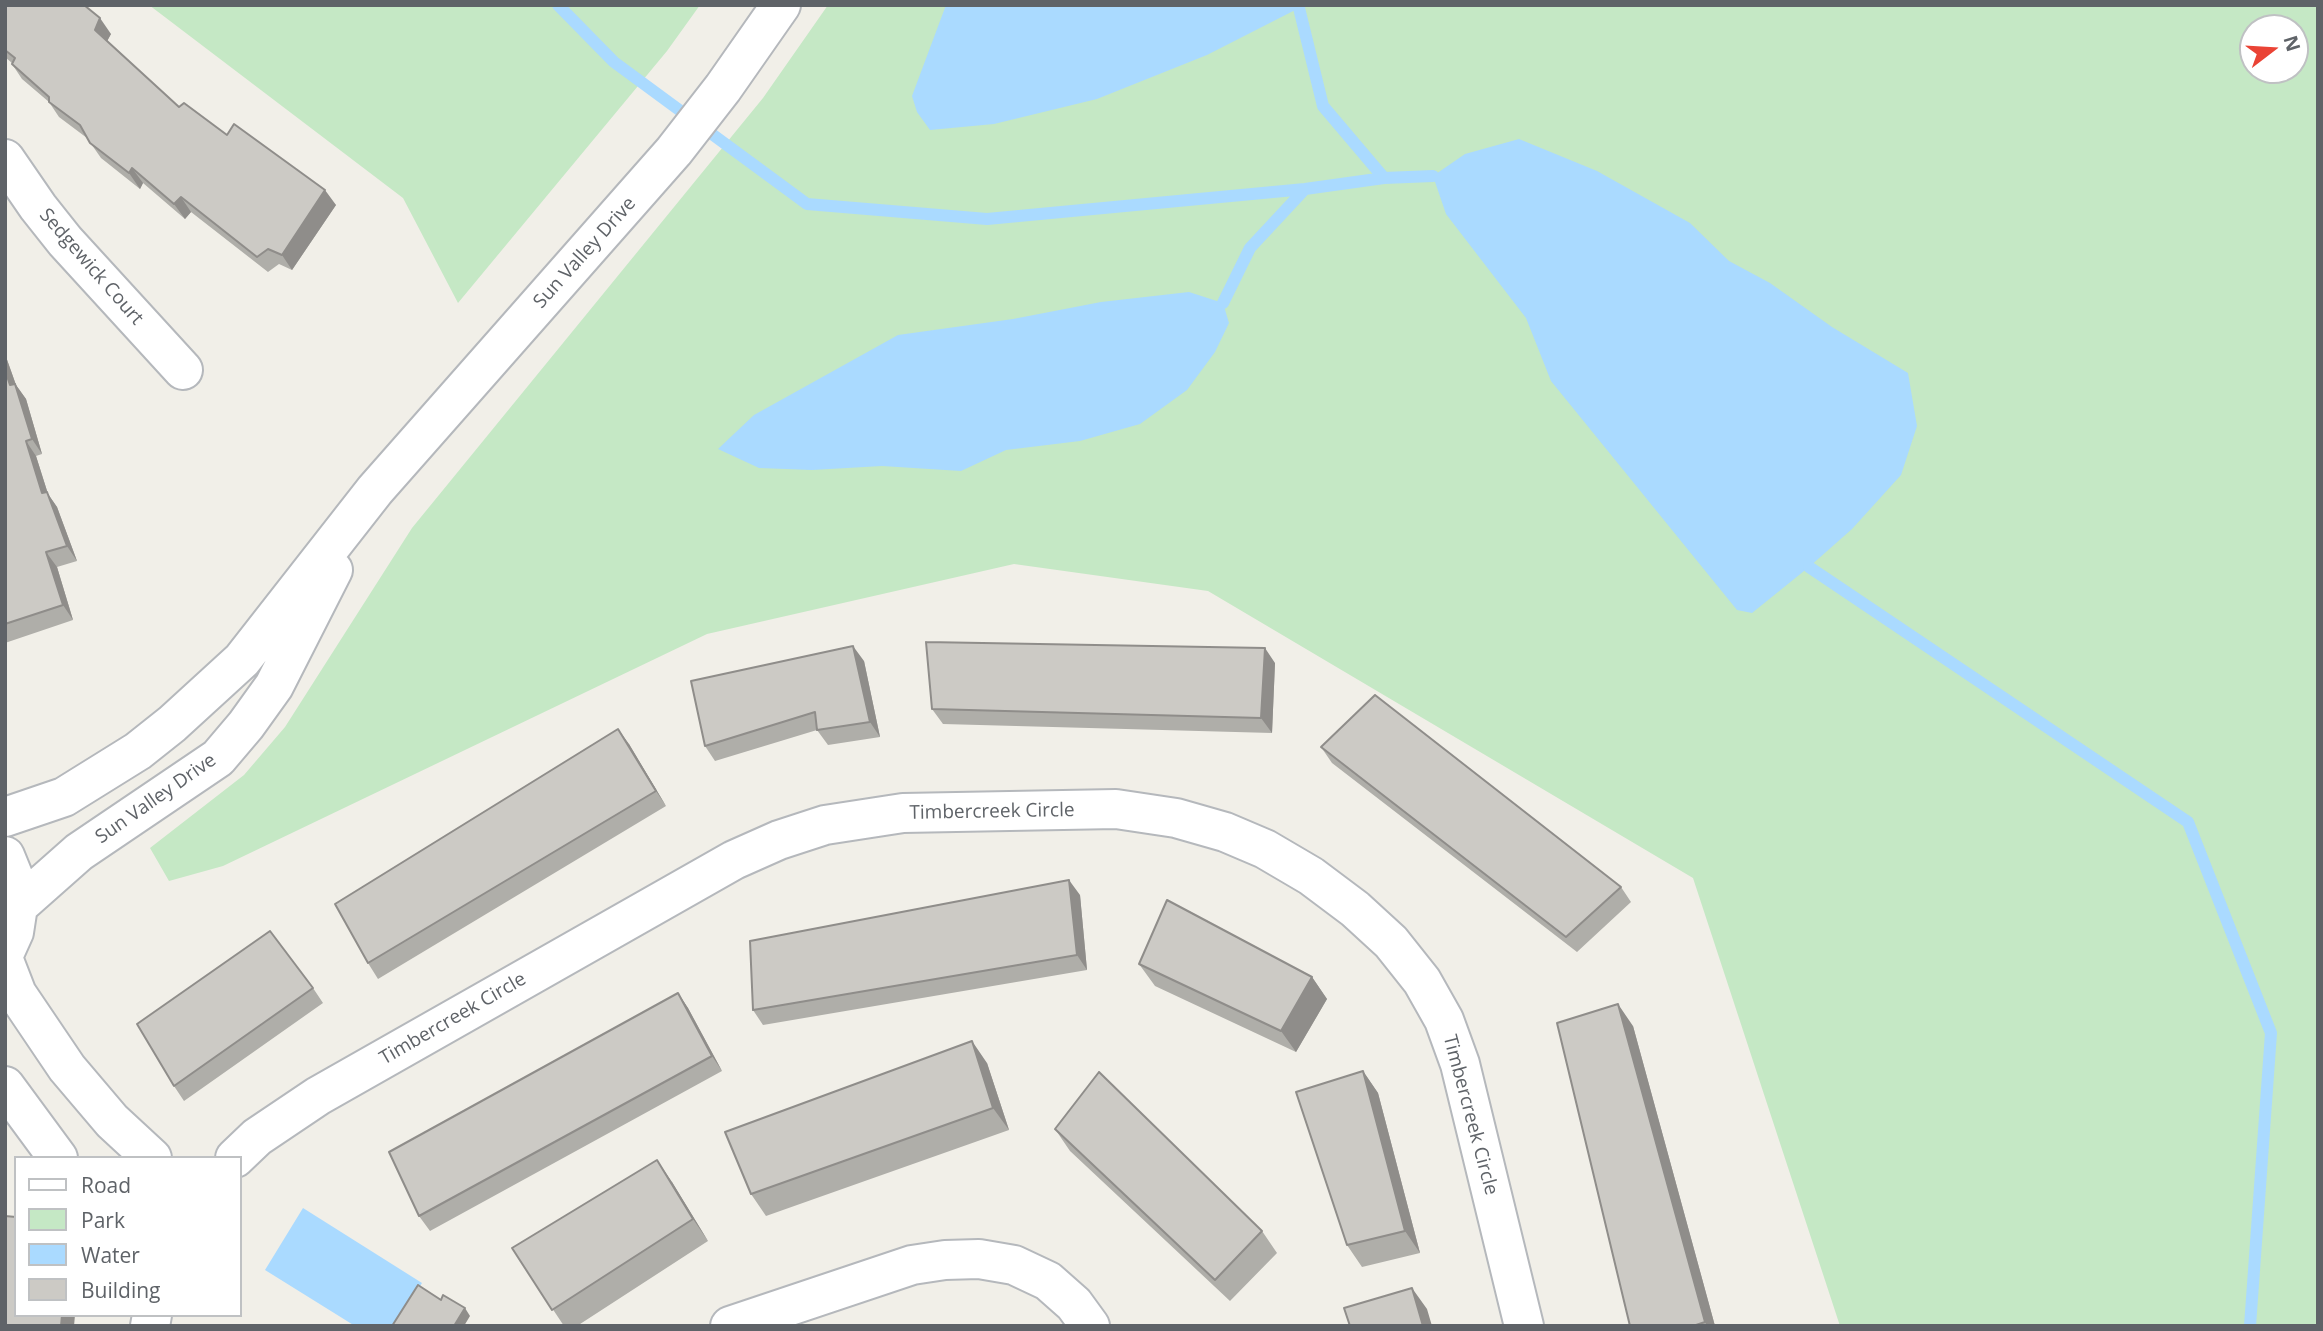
<!DOCTYPE html>
<style>
body{margin:0}
#map{position:relative;width:2323px;height:1331px;overflow:hidden;background:#f1efe8;font-family:"Open Sans",sans-serif}
canvas{display:block}
.frame{position:absolute;inset:0;border:7px solid #5f6368;pointer-events:none}
.legend{position:absolute;left:14px;top:1156px;width:228px;height:161px;box-sizing:border-box;background:#fff;border:2px solid #bfc1c3;margin:0;padding:9px 12px;list-style:none;font-size:21px;color:#5f6368}
.legend li{display:flex;align-items:center;gap:14px;height:35px}
.legend b{width:35px;border:2px solid #bfc1c3}
.north{position:absolute;left:2239px;top:14px;width:70px;height:70px;box-sizing:border-box;background:#fff;border:2px solid #bfc1c3;border-radius:50%;rotate:73deg;font-size:19px;font-weight:700;line-height:28px;text-align:center;color:#5f6368}
.north::after{content:'';display:block;margin:auto;width:24px;height:32px;background:#ea4335;clip-path:polygon(50% 0,100% 100%,50% 72%,0 100%)}
</style>
<div id="map">
<canvas width="2323" height="1331"></canvas>
<div class="frame"></div>
<ul class="legend">
<li><b style="height:9px;background:#fff"></b>Road</li>
<li><b style="height:19px;background:#c5e8c5"></b>Park</li>
<li><b style="height:19px;background:#aadaff"></b>Water</li>
<li><b style="height:19px;background:#cccac5"></b>Building</li>
</ul>
<div class="north">N</div>
</div>
<script>
const context = document.querySelector('canvas').getContext('2d');
context.lineJoin = 'round';
function fillPath(path, color) { context.fillStyle = color; context.fill(path, 'evenodd'); }
const toPath = rows => new Path2D(rows.map(r => 'M' + r).join(''));
function stroke(path, color, width, dash) { context.strokeStyle = color; context.lineWidth = width; context.lineCap = dash ? 'butt' : 'round'; context.setLineDash(dash || []); context.stroke(path); }
function write(font, color, halo, rows, align = 'center') {
  context.font = font + ' "Open Sans",sans-serif'; context.lineWidth = 7; context.setLineDash([]); context.textBaseline = 'middle'; context.strokeStyle = halo; context.fillStyle = color; for (const [text, x, y, turn = 0] of rows) {
    context.save(); context.translate(x, y); context.rotate((+turn || 0) * Math.PI / 180); context.textAlign = isNaN(turn) ? turn : align; if (halo) context.strokeText(text, 0, 0); context.fillText(text, 0, 0); context.restore();
  }
}
fillPath(toPath([
 [149,5,700,5,667,51,458,303,403,198],
 [828,5,2318,5,2318,1326,1840,1326,1693,878,1208,591,1014,564,707,634,223,866,169,881,150,848,244,775,285,727,412,528,763,98],
 [2253,28,2295,28,2295,70,2253,70]
]), '#c5e8c5');
fillPath(toPath([
 [946,5,1305,5,1207,55,1097,99,994,124,930,130,917,112,912,96],
 [1519,139,1597,171,1690,223,1729,261,1770,283,1832,327,1908,373,1917,426,1901,475,1852,529,1809,567,1752,613,1737,610,1551,381,1526,318,1446,214,1433,176,1465,154],
 [1189,292,1223,303,1229,323,1215,352,1187,390,1140,424,1080,441,1006,450,961,471,882,466,812,470,759,468,718,449,754,415,898,335,1013,319,1101,302],
 [303,1208,422,1283,395,1326,355,1326,265,1270]
]), '#aadaff');
stroke(toPath([
 [558,5,614,62,807,204,987,219,1305,189,1384,178,1433,176],
 [1299,8,1323,106,1384,178],
 [1223,303,1250,248,1305,189],
 [1809,567,2188,822,2271,1033,2250,1326]
]), '#aadaff', 12);
const minor = toPath([
 [5,159,38,207,65,241,183,370],
 [5,817,64,797,138,751,172,724,242,660,375,490,674,151,723,88,781,5],
 [5,856,14,878,18,906,14,932,5,952],
 [18,906,79,852,218,758,246,725,274,686,333,570],
 [5,963,17,994,67,1068,112,1121,152,1158],
 [5,1086,58,1158],
 [235,1158,257,1137,318,1096,734,860,779,840,825,825,903,813,1116,809,1176,818,1225,832,1265,849,1311,876,1355,909,1391,942,1422,981,1444,1020,1460,1064,1524,1326],
 [150,1326,152,1315],
 [730,1326,912,1265,945,1260,979,1259,1014,1265,1048,1281,1074,1304,1090,1326]
]);
stroke(minor, '#b5b8bc', 42);
stroke(minor, '#fff', 38);
fillPath(toPath([
 [5,5,111,34,107,41,179,107,227,135,336,205,292,270,279,264,268,272,191,212,185,219,143,183,140,189,101,158,87,138,59,117,49,102,22,79,12,64,12,63,5,57],
 [5,354,16,385,26,399,42,454,36,456,48,494,57,507,77,561,57,567,73,620,5,643],
 [864,661,880,737,828,745,817,730,715,761,705,746],
 [1275,663,1272,733,943,724,932,709],
 [629,744,666,806,378,979,368,963],
 [1321,747,1621,887,1631,902,1577,952,1332,763],
 [1080,895,1087,970,763,1025,753,1010],
 [1139,964,1312,977,1327,999,1296,1052,1155,986],
 [313,988,323,1003,184,1101,174,1086],
 [678,993,688,1008,722,1071,430,1231,419,1216],
 [1633,1026,1715,1326,1630,1326],
 [987,1063,1009,1130,766,1216,751,1194],
 [1363,1071,1378,1093,1420,1253,1362,1267,1347,1245],
 [1055,1129,1262,1231,1277,1253,1230,1301,1070,1151],
 [672,1182,708,1241,577,1326,564,1326,512,1248]
]), '#afaea9');
fillPath(toPath([
 [100,18,111,34,105,45,95,30],
 [132,168,143,183,140,189,129,173],
 [325,190,336,205,292,270,282,255],
 [181,197,191,212,185,219,174,204],
 [5,354,16,385,26,399,42,454,32,439,10,385,5,370],
 [26,441,36,456,48,494,57,507,77,561,67,546,42,493],
 [46,552,57,567,73,620,63,605],
 [853,646,864,661,880,737,870,722],
 [1265,648,1275,663,1272,733,1261,718],
 [618,729,629,744,666,806,656,791],
 [1069,880,1080,895,1087,970,1077,955],
 [1312,977,1327,999,1296,1052,1281,1031],
 [678,993,688,1008,722,1071,712,1056],
 [1618,1004,1633,1026,1715,1326,1707,1326,1705,1322],
 [972,1041,987,1063,1009,1130,993,1108],
 [1363,1071,1378,1093,1420,1253,1405,1231],
 [657,1160,672,1182,708,1241,693,1219],
 [1412,1288,1427,1309,1432,1326,1423,1326],
 [465,1308,470,1316,464,1326,454,1326],
 [62,1315,75,1315,74,1326,61,1326]
]), '#8f8d8a');
const building = toPath([
 [5,5,84,5,100,18,95,30,179,107,184,103,227,135,234,124,325,190,282,255,268,249,257,257,181,197,174,204,132,168,129,173,90,143,80,125,49,102,49,97,12,64,15,58,5,50,5,5],
 [5,370,10,385,15,384,32,439,26,441,42,493,47,492,67,546,46,552,63,605,5,624,5,370],
 [926,642,1265,648,1261,718,932,709,926,642],
 [853,646,870,722,817,730,815,712,705,746,691,681,853,646],
 [1375,695,1621,887,1566,937,1321,747,1375,695],
 [618,729,656,791,368,963,335,904,618,729],
 [1069,880,1077,955,753,1010,750,941,1069,880],
 [1167,900,1312,977,1281,1031,1139,964,1167,900],
 [270,931,313,988,174,1086,137,1024,270,931],
 [678,993,712,1056,419,1216,389,1152,678,993],
 [1618,1004,1705,1322,1693,1326,1630,1326,1557,1023,1618,1004],
 [972,1041,993,1108,751,1194,725,1132,972,1041],
 [1363,1071,1405,1231,1347,1245,1296,1092,1363,1071],
 [1099,1072,1262,1231,1215,1280,1055,1129,1099,1072],
 [657,1160,693,1219,552,1310,512,1248,657,1160],
 [5,1216,16,1217,16,1315,62,1315,61,1326,5,1326,5,1216],
 [418,1285,441,1300,443,1295,465,1308,454,1326,392,1326,418,1285],
 [1412,1288,1423,1326,1350,1326,1344,1308,1412,1288]
]);
fillPath(building, '#cccac5');
stroke(building, '#8f8d8a', 2);
write('19px', '#5f6368', '#fff', [
 ["Sun Valley Drive",585,253,-48],
 ["Sedgewick Court",91,267,49],
 ["Sun Valley Drive",156,799,-35],
 ["Timbercreek Circle",992,812,-1],
 ["Timbercreek Circle",453,1019,-30],
 ["Timbercreek Circle",1470,1115,75]
]);
</script>
